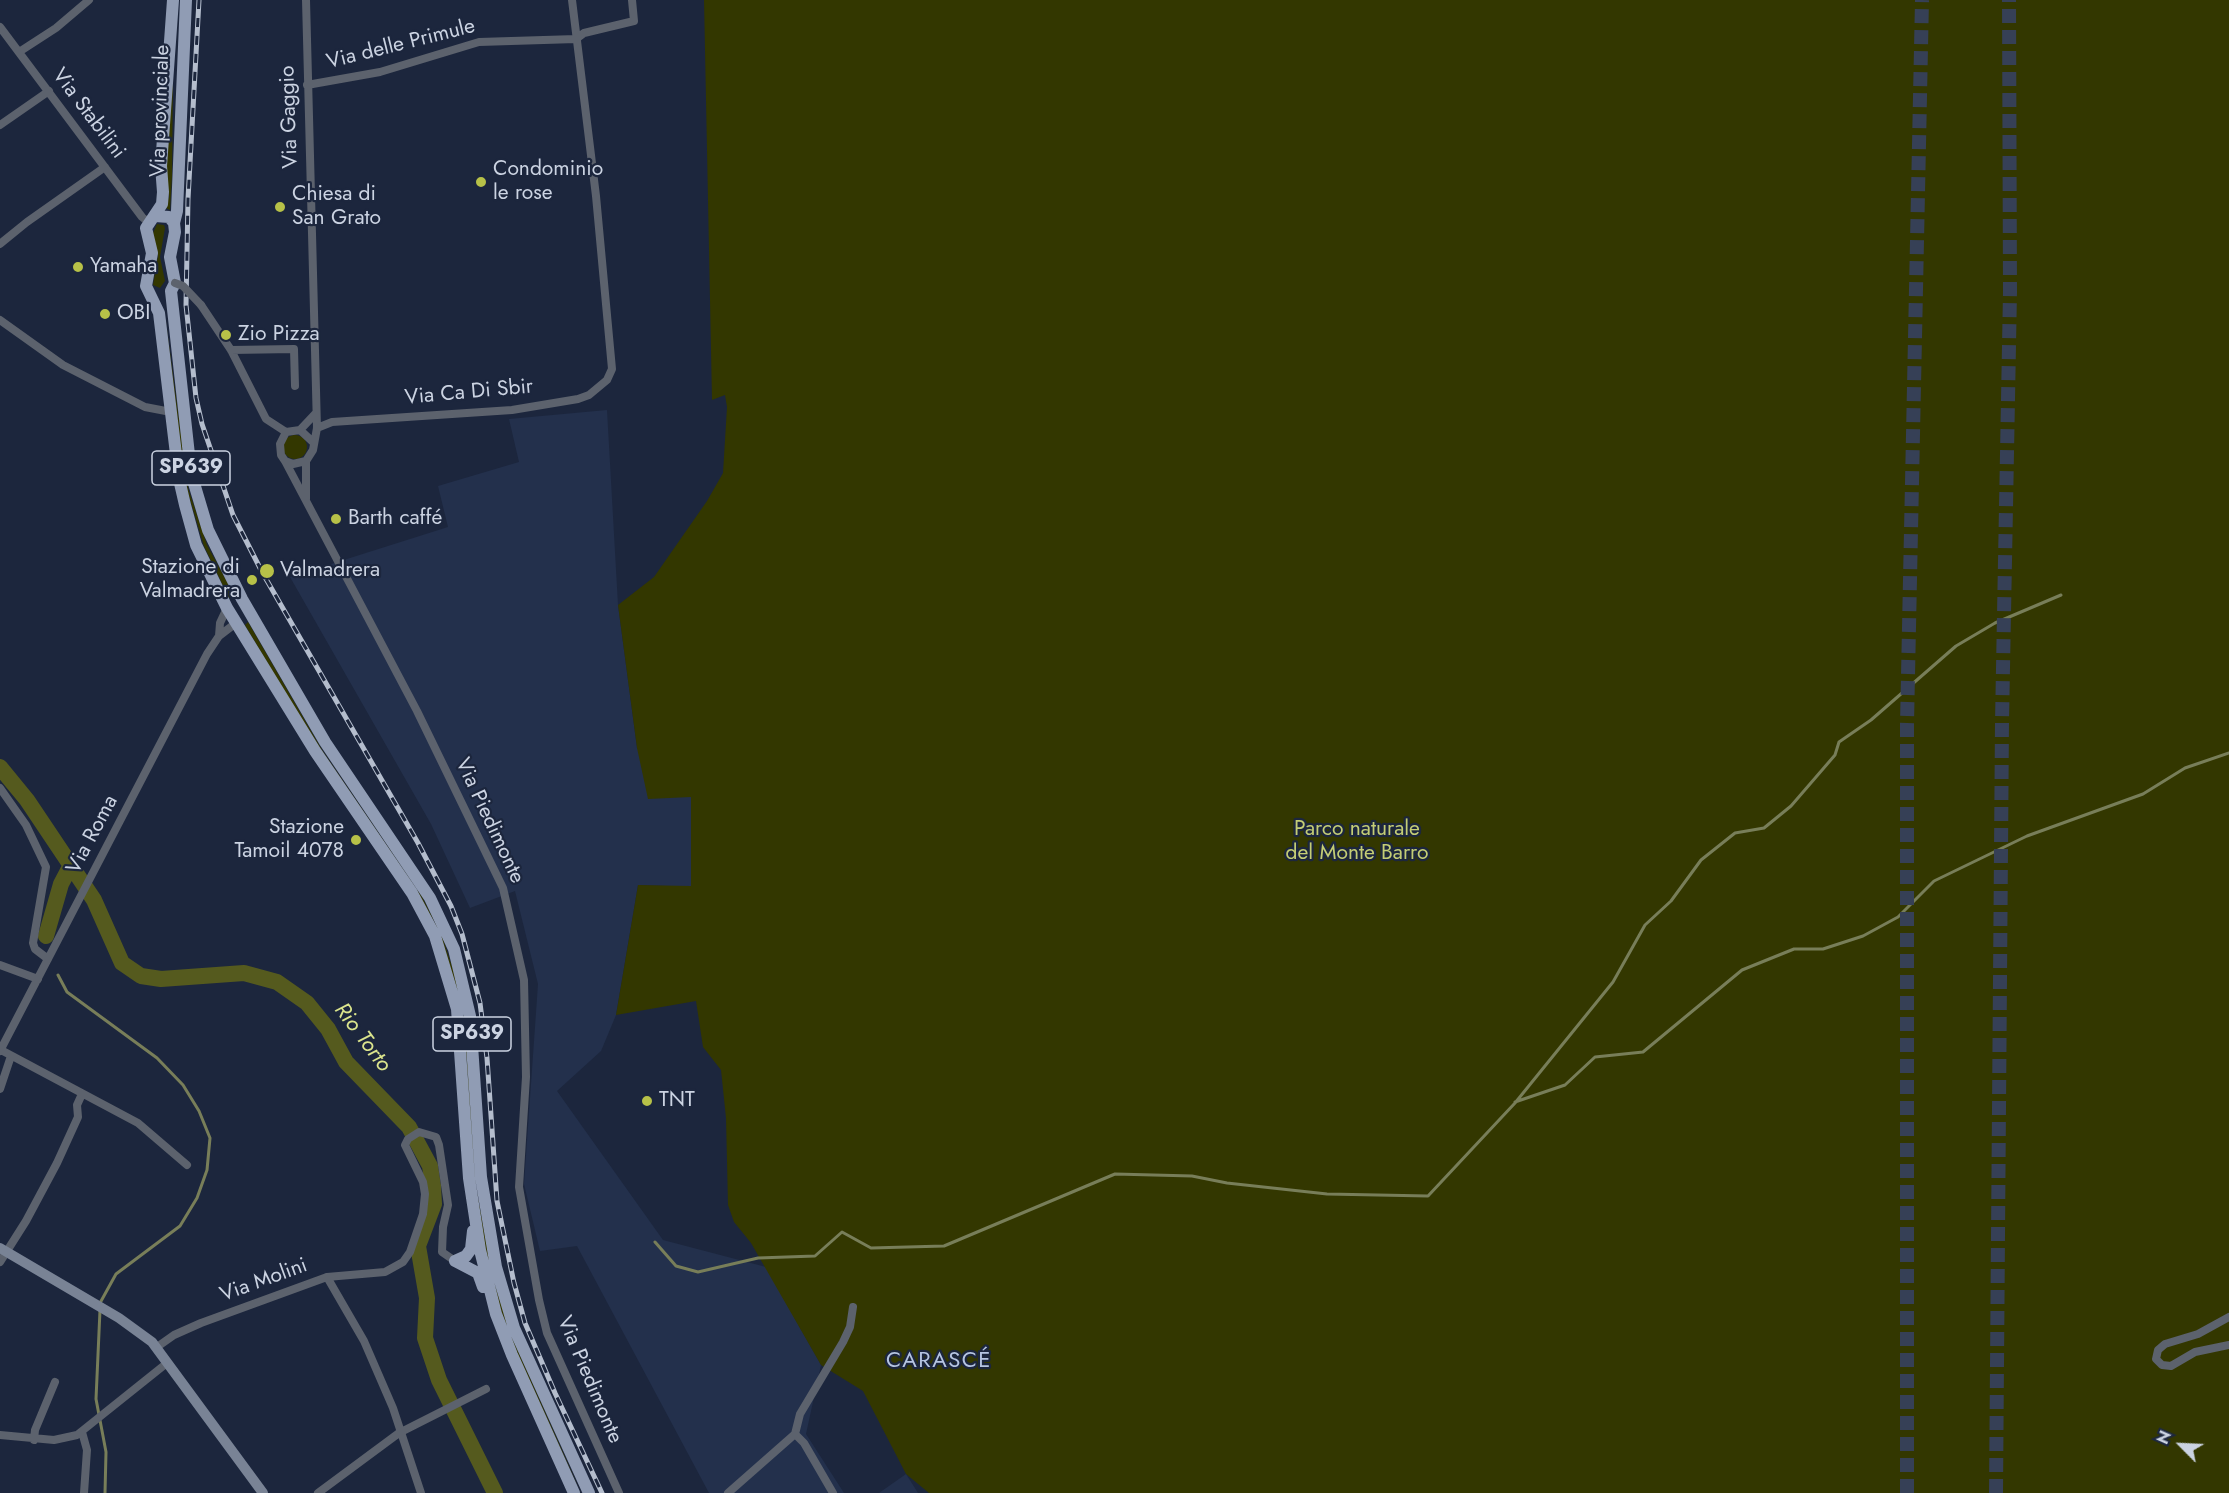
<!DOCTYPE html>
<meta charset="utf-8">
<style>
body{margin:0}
#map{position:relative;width:2229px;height:1493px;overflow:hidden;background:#1c263d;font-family:Jost,sans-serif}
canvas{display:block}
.north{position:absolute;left:2151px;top:1415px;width:60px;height:60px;-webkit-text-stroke:4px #1c263d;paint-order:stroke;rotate:294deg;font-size:16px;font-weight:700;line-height:24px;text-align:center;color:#cbd3e2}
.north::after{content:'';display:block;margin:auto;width:21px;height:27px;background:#cbd3e2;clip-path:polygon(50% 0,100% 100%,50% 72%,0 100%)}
</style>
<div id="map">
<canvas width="2229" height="1493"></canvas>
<div class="north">N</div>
</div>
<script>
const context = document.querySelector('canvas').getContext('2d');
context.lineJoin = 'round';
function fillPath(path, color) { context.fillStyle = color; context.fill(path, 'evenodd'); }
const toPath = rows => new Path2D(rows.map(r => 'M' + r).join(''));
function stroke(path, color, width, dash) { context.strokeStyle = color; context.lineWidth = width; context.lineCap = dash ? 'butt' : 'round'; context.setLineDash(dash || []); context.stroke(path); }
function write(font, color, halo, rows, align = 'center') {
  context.font = font + ' Jost,sans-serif'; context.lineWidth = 4.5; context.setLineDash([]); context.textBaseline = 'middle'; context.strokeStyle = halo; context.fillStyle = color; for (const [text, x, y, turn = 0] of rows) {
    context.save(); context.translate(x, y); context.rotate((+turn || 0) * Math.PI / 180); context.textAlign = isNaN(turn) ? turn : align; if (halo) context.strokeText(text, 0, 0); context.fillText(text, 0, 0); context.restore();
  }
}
fillPath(toPath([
 [607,410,618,605,637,748,691,797,691,887,638,885,616,1015,601,1051,557,1091,663,1240,766,1267,821,1365,806,1434,844,1493,709,1493,577,1246,540,1251,524,1184,538,984,515,891,470,908,431,824,290,577,448,527,438,486,519,462,509,419],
 [906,1474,918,1493,879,1493]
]), '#23304c');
fillPath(toPath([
 [704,0,2229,0,2229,1493,929,1493,906,1474,863,1391,821,1365,751,1243,734,1222,728,1205,726,1118,721,1070,703,1047,696,1001,616,1015,638,885,691,886,691,797,648,799,637,748,618,605,654,577,707,501,723,473,727,407,725,395,712,400],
 [173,74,172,175,170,210,166,208,169,196,166,175],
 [157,224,164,225,165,228,160,257,165,281,160,288,153,285,158,256,153,233],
 [165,314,188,488,207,545,234,595,229,598,204,546,185,483],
 '283 447a12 12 0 1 1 24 0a12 12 0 1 1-24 0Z',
 [248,622,322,750,422,897,442,936,456,979,462,1002,467,1051,476,1188,494,1282,513,1340,581,1493,518,1357,498,1302,487,1261,474,1184,465,1036,460,1000,443,943,434,921,313,739,245,625]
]), '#333700');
stroke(toPath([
 [58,975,67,992,157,1058,183,1085,199,1111,210,1138,207,1170,197,1198,180,1226,116,1274,100,1303],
 [1515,1102,1565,1085,1595,1057,1643,1052,1742,970,1794,949,1823,949,1863,936,1898,917,1934,881,2027,836,2143,794,2185,768,2229,753],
 [655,1242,676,1266,698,1272,758,1258,815,1256,842,1232,871,1248,944,1246,1115,1174,1192,1176,1227,1183,1327,1194,1428,1196,1515,1103,1613,982,1645,925,1671,901,1701,860,1735,833,1764,828,1791,806,1835,755,1839,742,1871,720,1956,646,1995,623,2061,595],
 [100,1310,96,1399,106,1452,105,1493]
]), '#787e59', 3);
stroke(toPath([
 [0,767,27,800,94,900,122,963,141,976,161,979,244,973,277,982,307,1003,328,1029,346,1062,409,1127,430,1166,433,1186,434,1204,418,1246,427,1298,425,1338,439,1380,495,1493],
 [46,936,61,884,71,865]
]), '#555a1e', 16);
stroke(toPath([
 [1907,1493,1907,724,1922,0],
 [1996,1493,2002,722,2010,292,2009,0]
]), '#364056', 14, [14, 7]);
stroke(toPath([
 [306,0,317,428,313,450,306,461,293,464,285,461,281,455,280,444,286,432,300,430,313,442],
 [0,27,142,217,148,222],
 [576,39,584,33,634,21,632,0],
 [19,52,56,28,89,0],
 [307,85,380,72,479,42,576,39],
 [0,125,49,91],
 [0,244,27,222,105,167],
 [201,305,231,350,266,419,286,432],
 [0,320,63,365,145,407,171,412],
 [231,350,294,349,295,386],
 [317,428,332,422,512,410,578,399,589,395,607,380,612,369,596,196,572,0],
 [300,430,316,413],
 [285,461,417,711,503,888,524,980,526,1077,519,1187,539,1300,547,1333,619,1493],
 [306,461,306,499],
 [219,636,220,623,227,608],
 [0,788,26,825,46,867,33,943,35,949,48,959],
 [0,965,38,979],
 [1,1050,138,1123,187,1165],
 [0,1051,207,654,219,636,236,623],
 [0,1089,11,1056],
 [0,1262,26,1221,57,1163,78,1117,77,1105,82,1094],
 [327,1277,385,1272,403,1262,410,1252,423,1214,425,1194,423,1182,405,1145,408,1139,419,1132,436,1137,439,1145,448,1205,443,1227,442,1252,455,1261],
 [2229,1317,2198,1334,2165,1344,2158,1350,2156,1359,2162,1365,2171,1366,2195,1352,2229,1345],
 [157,1347,174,1335,201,1323,327,1277,364,1341,393,1408,421,1493],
 [82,1432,87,1450,84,1493],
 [795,1434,804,1443,833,1493],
 [0,1435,54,1440,77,1435,167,1363],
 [34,1440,35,1430,55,1382],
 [318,1493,399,1433,486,1389],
 [728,1493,795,1434,800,1414,843,1342,850,1327,853,1307]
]), '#5c626d', 8);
stroke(toPath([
 [0,1248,119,1318,152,1342,263,1493]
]), '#798395', 10);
stroke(toPath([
 [173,0,161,166,163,192,162,204,146,228,152,253,146,286,159,313,179,479,185,505,196,545,227,608,315,751,412,893,435,936,457,1009,469,1178,480,1250,496,1314,512,1355,574,1493],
 [155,216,169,217,174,223,175,232,170,257,175,283,171,291,191,473,208,530,242,599,325,742,430,898,454,949,470,1016,481,1177,496,1267,514,1328,589,1493],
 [174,223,177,211,186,0],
 [455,1261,478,1273,483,1287],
 [455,1261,466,1256,471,1249,473,1231]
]), '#909cb4', 12);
const rail = toPath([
 [199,0,188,199,186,305,196,398,202,424,233,515,262,572,418,843,451,906,462,934,480,1003,487,1058,497,1201,514,1283,525,1323,555,1393,602,1493]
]);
stroke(rail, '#b4bdcd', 5);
stroke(rail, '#1c263d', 3, [9]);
stroke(toPath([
 [175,283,183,286,201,305]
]), '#5c626d', 8);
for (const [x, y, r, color] of [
 [481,182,6,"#b7c148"],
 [280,207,6,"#b7c148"],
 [78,267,6,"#b7c148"],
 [105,314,6,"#b7c148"],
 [226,335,6,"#b7c148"],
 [336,519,6,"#b7c148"],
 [267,571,8,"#b7c148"],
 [252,580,6,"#b7c148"],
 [356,840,6,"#b7c148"],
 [647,1101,6,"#b7c148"]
]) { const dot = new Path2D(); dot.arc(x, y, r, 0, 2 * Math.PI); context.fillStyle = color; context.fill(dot); stroke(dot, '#1c263d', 2); }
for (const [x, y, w] of [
 [191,468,78],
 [472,1034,78]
]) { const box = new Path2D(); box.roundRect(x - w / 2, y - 17, w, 34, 4.5); context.fillStyle = '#1c263d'; context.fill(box); stroke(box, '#cbd3e2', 1.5); }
write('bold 20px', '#cbd3e2', null, [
 ["SP639",191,468],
 ["SP639",472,1034]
]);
write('21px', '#cbd3e2', '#1c263d', [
 ["Via delle Primule",401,45,-14],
 ["Via provinciale",161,111,-88],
 ["Via Stabilini",88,114,53],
 ["Via Gaggio",290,117,-92],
 ["Via Ca Di Sbir",469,393,-5],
 ["Via Piedimonte",489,821,65],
 ["Via Roma",93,835,-62],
 ["Via Molini",264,1281,-20],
 ["Via Piedimonte",589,1380,67]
]);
write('21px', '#cbd3e2', '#1c263d', [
 ["Condominio",493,170],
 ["le rose",493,194],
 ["Chiesa di",292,195],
 ["San Grato",292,219],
 ["Yamaha",90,267],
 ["OBI",117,314],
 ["Zio Pizza",238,335],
 ["Barth caffé",348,519],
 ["Stazione di",240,568,"right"],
 ["Valmadrera",240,592,"right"],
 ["Valmadrera",280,571],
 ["Stazione",344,828,"right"],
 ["Tamoil 4078",344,852,"right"],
 ["TNT",659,1101]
], 'left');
write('21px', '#c4cd75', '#1c263d', [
 ["Parco naturale",1357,830],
 ["del Monte Barro",1357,854]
]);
write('italic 22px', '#dbe58d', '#1c263d', [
 ["Rio Torto",362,1038,53]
]);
context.letterSpacing = '1.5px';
write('22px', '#b5c4e1', '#1c263d', [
 ["CARASCÉ",939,1362]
]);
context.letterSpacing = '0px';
</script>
